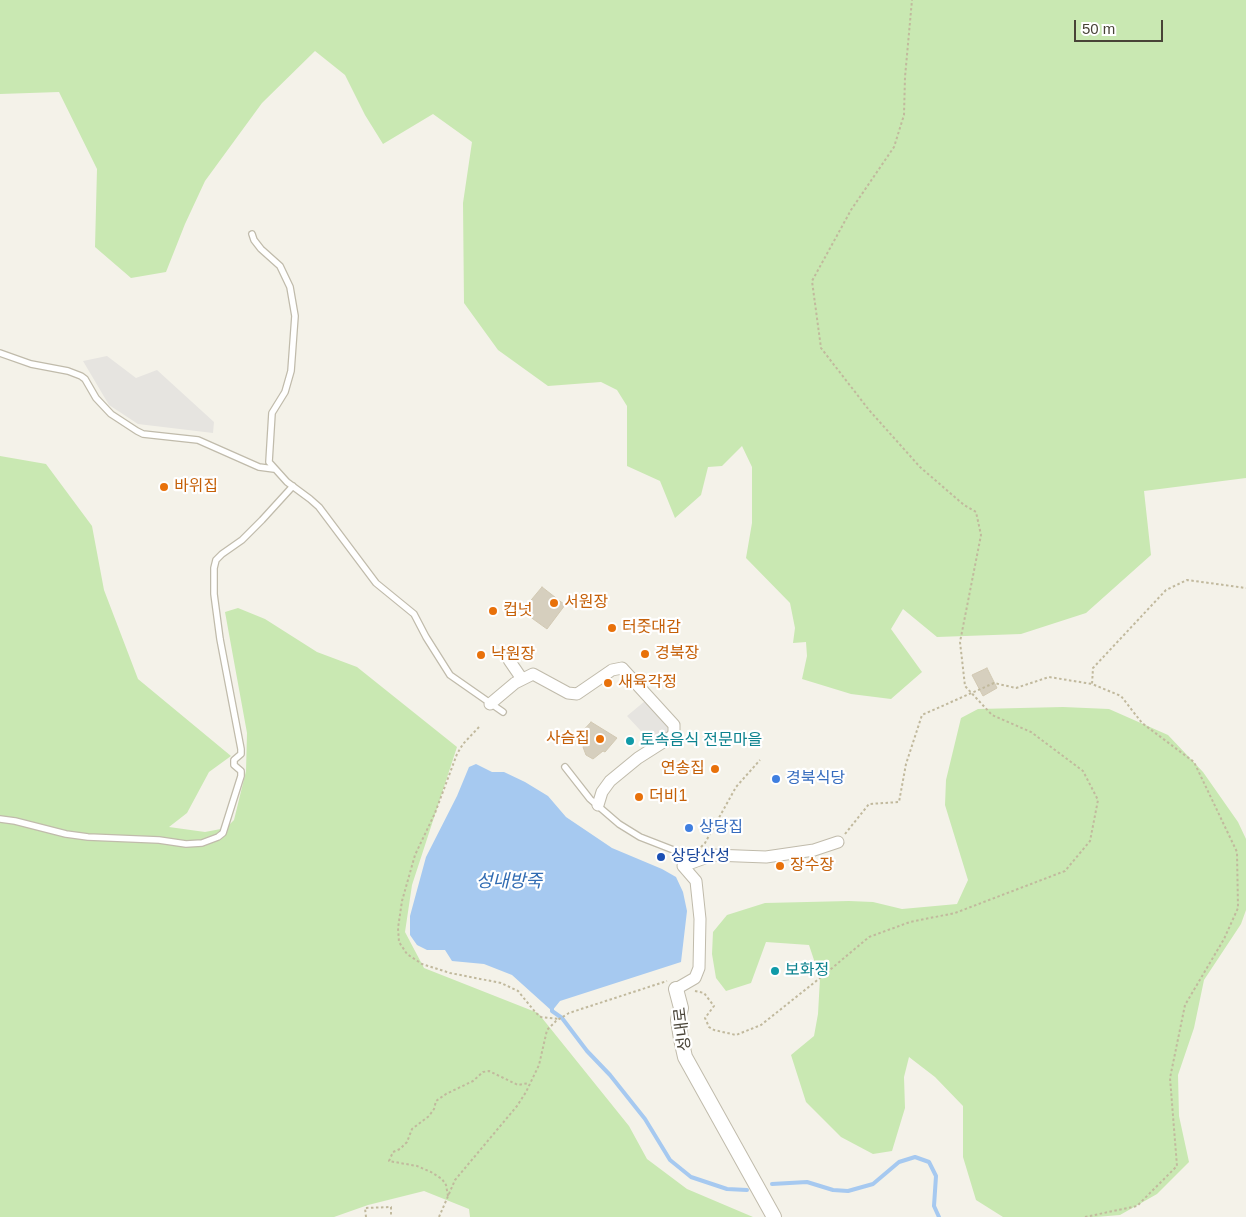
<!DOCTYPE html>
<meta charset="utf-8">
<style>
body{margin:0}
#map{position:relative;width:1246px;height:1217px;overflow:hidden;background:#f4f2e9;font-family:Arial,sans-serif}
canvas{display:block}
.scale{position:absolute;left:1074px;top:20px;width:89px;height:22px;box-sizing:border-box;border:2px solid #484337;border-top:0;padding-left:6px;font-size:15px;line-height:18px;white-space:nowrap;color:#484337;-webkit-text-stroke:4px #fff;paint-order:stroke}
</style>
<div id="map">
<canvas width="1246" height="1217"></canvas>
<div class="scale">50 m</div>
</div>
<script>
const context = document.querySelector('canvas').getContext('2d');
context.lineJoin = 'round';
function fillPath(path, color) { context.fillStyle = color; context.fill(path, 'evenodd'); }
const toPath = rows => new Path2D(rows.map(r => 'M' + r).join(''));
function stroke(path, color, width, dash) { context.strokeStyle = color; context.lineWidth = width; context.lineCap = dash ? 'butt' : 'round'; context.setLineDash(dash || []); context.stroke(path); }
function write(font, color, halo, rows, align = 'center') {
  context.font = font + ' Arial,"Noto Sans KR",sans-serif'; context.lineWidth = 4.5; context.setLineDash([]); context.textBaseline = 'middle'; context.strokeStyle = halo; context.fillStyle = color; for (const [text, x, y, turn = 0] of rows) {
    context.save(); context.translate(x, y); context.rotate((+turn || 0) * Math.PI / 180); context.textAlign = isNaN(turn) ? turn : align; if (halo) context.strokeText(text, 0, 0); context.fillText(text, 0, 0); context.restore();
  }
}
fillPath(toPath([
 [0,0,1246,0,1246,478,1144,491,1151,555,1086,613,1021,634,937,637,903,609,891,629,922,672,891,699,851,694,802,679,807,656,806,642,793,643,795,628,790,603,746,558,752,523,752,467,742,446,722,466,708,467,701,495,675,518,660,481,627,466,627,406,617,390,601,382,548,386,498,350,464,303,463,203,472,142,433,114,383,144,365,115,345,75,315,51,262,103,205,181,185,224,166,272,131,278,95,247,97,169,59,92,0,94],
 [0,456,46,464,92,526,104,590,138,679,231,756,209,772,187,813,169,827,205,832,226,828,234,820,246,771,247,733,225,612,238,608,265,619,317,652,357,667,457,747,412,885,405,932,424,968,538,1013,629,1126,647,1159,687,1189,753,1217,470,1217,469,1209,424,1191,368,1205,334,1217,0,1217],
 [1063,707,1109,709,1168,735,1203,772,1238,822,1246,839,1246,910,1241,924,1204,980,1194,1028,1178,1075,1179,1116,1189,1162,1157,1194,1120,1215,1096,1217,1003,1217,976,1200,963,1157,963,1106,935,1077,909,1057,904,1077,905,1108,892,1151,873,1154,841,1137,806,1102,791,1055,814,1036,818,1014,820,978,809,945,766,942,751,983,726,991,716,978,712,954,713,932,727,915,765,903,849,901,873,902,902,909,957,904,968,880,945,805,946,780,961,718,978,709]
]), '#c9e8b2');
fillPath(toPath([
 [107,356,136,378,157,370,214,422,213,433,138,424,109,405,83,361],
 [651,696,673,731,654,745,627,716]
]), '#e6e4e0');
fillPath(toPath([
 [476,764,492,772,504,772,525,782,548,796,566,817,612,848,662,869,676,877,683,892,687,911,681,962,560,1001,552,1011,512,975,484,964,452,961,445,950,427,950,417,945,410,935,410,916,426,857,457,796,469,767]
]), '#a6c9f0');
stroke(toPath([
 [552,1008,552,1011,562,1018,587,1051,610,1075,645,1119,670,1160,691,1177,727,1189,747,1190],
 [772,1184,807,1182,833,1190,848,1191,873,1184,899,1162,915,1157,929,1162,936,1176,934,1206,939,1217]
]), '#a6c9f0', 4);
const building = toPath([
 [542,587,565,605,547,629,522,611,542,587],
 [987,668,997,688,983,696,972,675,987,668],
 [591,722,617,738,605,752,603,751,593,759,586,755,583,747,586,740,579,735,591,722]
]);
fillPath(building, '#d6cfbe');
stroke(building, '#d1c8b2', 1);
const service = toPath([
 [252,234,254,240,261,249,280,266,290,287,295,316,291,371,285,392,272,413,269,462,287,482,310,499,319,507,376,583,414,614,426,637,450,675,503,712],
 [0,353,31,364,68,371,81,376,85,379,96,398,111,414,137,431,143,434,198,440,259,467,274,469],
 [565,767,590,799,619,824,640,837,676,851,687,858,684,864],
 [0,819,15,821,66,834,88,837,159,840,186,844,202,843,218,837,223,833,241,776,241,771,234,765,234,760,241,754,241,749,220,639,214,594,214,568,216,560,222,554,242,540,262,520,293,486]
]);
const minor = toPath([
 [509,660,522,679],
 [490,704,515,683,533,674,568,693,577,694,612,670,622,668,674,725,674,733,671,737,638,758,610,781,602,792,598,805],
 [676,989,695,978,699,968,700,919,696,881,683,866,713,855,766,857,814,850,838,842]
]);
const tertiary = toPath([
 [676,989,681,1008,678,1020,681,1039,685,1057,774,1217]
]);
stroke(service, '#c0bbab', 8);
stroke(minor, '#c0bbab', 13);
stroke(tertiary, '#c0bbab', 16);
stroke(toPath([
 [479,727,463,744,457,754,435,813,415,855,402,901,398,928,399,942,407,954,422,964,450,973,501,983,518,991,536,1013,541,1017,559,1019],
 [845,834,869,804,899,802,906,764,922,715,994,683,1016,688,1049,677,1092,684],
 [701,847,705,843,736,787,760,760],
 [695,991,704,993,714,1006,705,1018,709,1027,714,1030,736,1035,761,1025,825,974,869,937,910,922,955,913,1065,871,1090,841,1098,800,1083,771,1031,732,992,715,965,686,960,642,981,535,976,512,964,505,920,467,869,410,821,348,812,281,851,210,894,147,904,115,905,77,912,0],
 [448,1196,446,1185,442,1179,431,1172,417,1166,389,1161,393,1152,400,1149,407,1142,412,1129,429,1116,434,1109,436,1101,446,1094,473,1081,483,1072,489,1071,518,1085,529,1083],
 [366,1217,365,1208,391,1207,391,1217],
 [439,1217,455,1180,517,1106,526,1092,539,1065,547,1030,556,1021,569,1013,667,981],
 [1085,1217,1137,1206,1177,1166,1170,1078,1185,1005,1224,939,1238,908,1237,852,1194,762,1142,723,1121,696,1092,684,1093,668,1166,590,1187,580,1246,588]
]), '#c1b99d', 2, [2.5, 2.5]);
stroke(service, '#fff', 5.5);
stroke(minor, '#fff', 11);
stroke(tertiary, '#fff', 14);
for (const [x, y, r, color] of [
 [164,487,5,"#e8710a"],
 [554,603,5,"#e8710a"],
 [493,611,5,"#e8710a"],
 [612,628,5,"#e8710a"],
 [645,654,5,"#e8710a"],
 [481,655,5,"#e8710a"],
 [608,683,5,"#e8710a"],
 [600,739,5,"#e8710a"],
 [630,741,5,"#0f9aa8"],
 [715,769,5,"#e8710a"],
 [776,779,5,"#3f7fe0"],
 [639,797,5,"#e8710a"],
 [689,828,5,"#3f7fe0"],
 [661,857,5,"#1a4fb4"],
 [780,866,5,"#e8710a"],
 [775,971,5,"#0f9aa8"]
]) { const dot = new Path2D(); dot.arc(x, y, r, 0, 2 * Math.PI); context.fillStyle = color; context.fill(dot); stroke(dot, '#fff', 2); }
write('16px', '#c56008', '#fff', [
 ["바위집",174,487],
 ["서원장",564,603],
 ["컵넛",503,611],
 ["터줏대감",622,628],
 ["경북장",655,654],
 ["낙원장",491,655],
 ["새육각정",618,683],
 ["사슴집",590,739,"right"],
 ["연송집",705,769,"right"],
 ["더비1",649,797],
 ["장수장",790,866]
], 'left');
write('16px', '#0d838f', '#fff', [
 ["토속음식 전문마을",640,741],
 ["보화정",785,971]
], 'left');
write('16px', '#366cbe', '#fff', [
 ["경북식당",786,779],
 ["상당집",699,828]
], 'left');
write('16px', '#164399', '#fff', [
 ["상당산성",671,857]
], 'left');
write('16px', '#484337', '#fff', [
 ["성내로",683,1029,-97]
]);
write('italic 18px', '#316cb3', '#fff', [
 ["성내방죽",509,882]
]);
</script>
